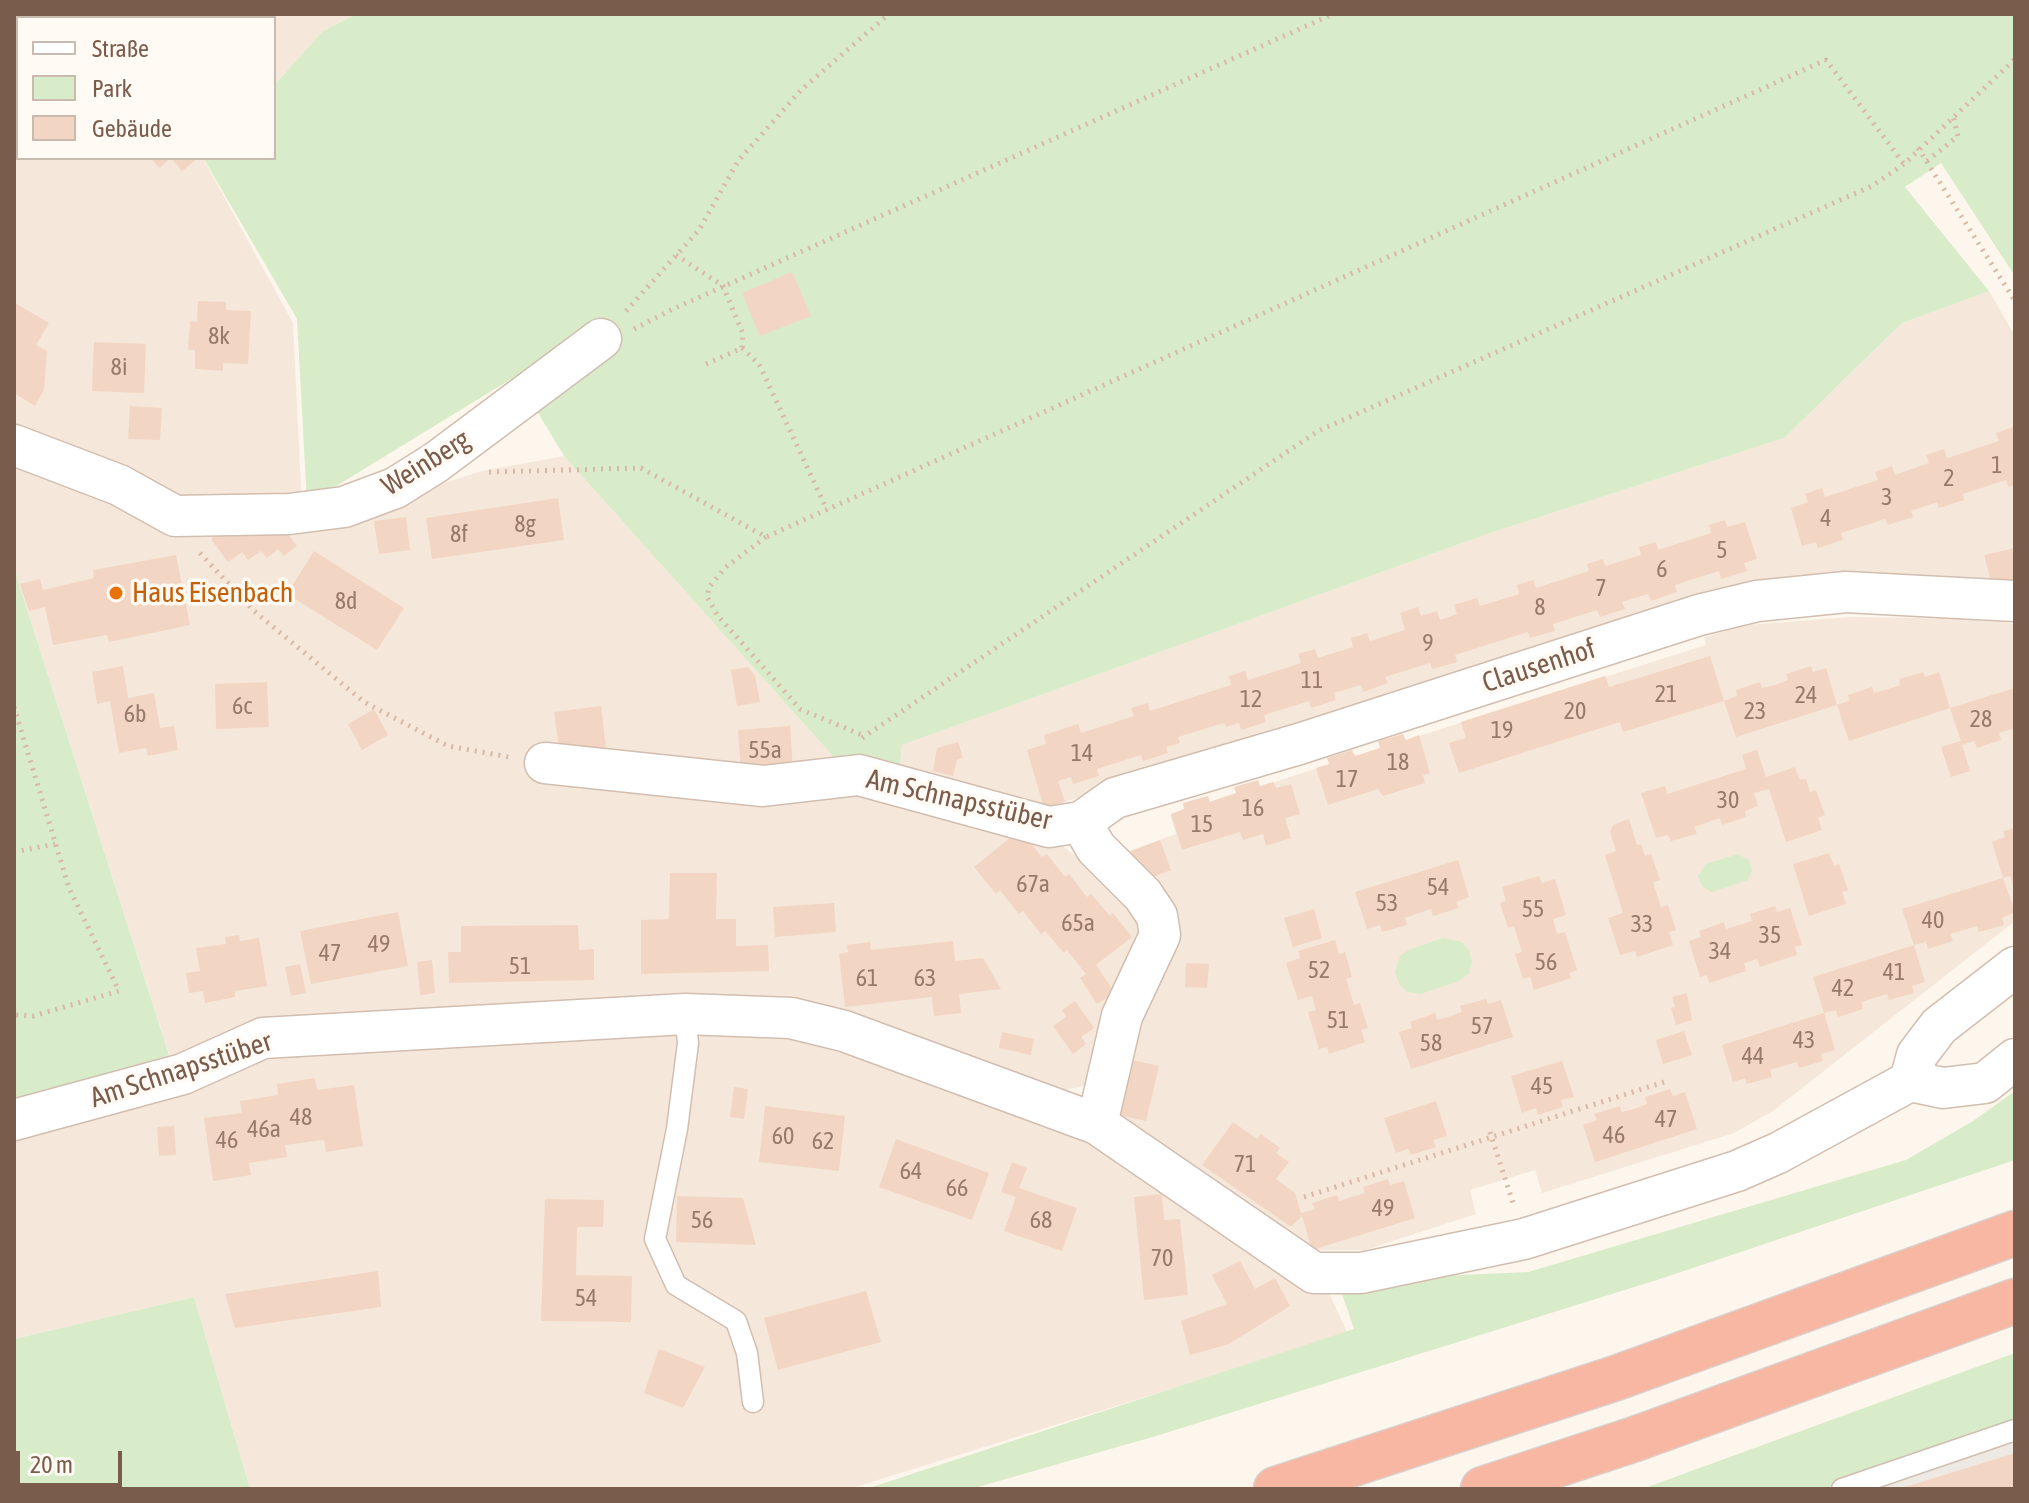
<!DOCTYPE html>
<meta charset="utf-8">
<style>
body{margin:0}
#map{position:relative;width:2029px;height:1503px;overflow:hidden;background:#fdf6ec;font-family:"Asap Condensed",sans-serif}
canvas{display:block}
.frame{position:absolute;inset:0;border:16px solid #7a5c4d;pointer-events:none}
.legend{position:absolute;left:16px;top:16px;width:260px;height:144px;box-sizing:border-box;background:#fffaf3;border:2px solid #cabbb1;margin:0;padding:10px 14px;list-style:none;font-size:24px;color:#7a5c4d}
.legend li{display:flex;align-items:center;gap:16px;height:40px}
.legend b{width:40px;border:2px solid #cabbb1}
.scale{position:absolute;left:16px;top:1451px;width:106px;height:36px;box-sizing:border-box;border:4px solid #7a5c4d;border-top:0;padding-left:10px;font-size:24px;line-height:28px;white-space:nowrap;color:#7a5c4d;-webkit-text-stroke:6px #fffaf3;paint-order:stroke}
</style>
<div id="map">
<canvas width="2029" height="1503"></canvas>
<div class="frame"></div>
<ul class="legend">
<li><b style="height:10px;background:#fff"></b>Straße</li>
<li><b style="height:22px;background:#d8ecc9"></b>Park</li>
<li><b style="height:22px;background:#f3d5c3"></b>Gebäude</li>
</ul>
<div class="scale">20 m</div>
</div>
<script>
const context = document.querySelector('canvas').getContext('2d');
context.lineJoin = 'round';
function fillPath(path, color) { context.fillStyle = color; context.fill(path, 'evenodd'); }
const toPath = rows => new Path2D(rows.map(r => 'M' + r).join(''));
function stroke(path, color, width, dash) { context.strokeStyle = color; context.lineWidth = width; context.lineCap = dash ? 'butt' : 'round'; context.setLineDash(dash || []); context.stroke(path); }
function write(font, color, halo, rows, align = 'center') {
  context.font = font + ' "Asap Condensed",sans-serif'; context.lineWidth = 7; context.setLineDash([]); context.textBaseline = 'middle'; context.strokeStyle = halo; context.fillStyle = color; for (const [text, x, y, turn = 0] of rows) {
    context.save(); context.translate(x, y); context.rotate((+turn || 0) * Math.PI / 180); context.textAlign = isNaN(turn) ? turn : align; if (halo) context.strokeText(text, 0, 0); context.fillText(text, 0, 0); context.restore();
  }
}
fillPath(toPath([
 [14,14,356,14,323,31,274,85,274,18,18,18,18,158,208,158,205,162,293,323,303,528,482,471,564,456,839,763,1057,842,1107,880,1155,922,1087,1085,1061,1091,1189,1198,1329,1293,1348,1334,849,1489,250,1489,194,1297,14,1339,14,1101,169,1054,17,578,14,549],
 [1989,291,2015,336,2015,587,1712,596,1040,810,899,775,902,745,1490,533,1784,438,1902,323],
 [1851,617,1980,619,2015,624,2015,921,1773,1111,1734,1133,1542,1193,1535,1170,1470,1190,1476,1214,1365,1250,1312,1250,1189,1161,1133,1133,1114,1117,1121,1033,1166,936,1124,853,1176,834,1170,815,1706,645,1704,637,1747,625]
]), '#f5e8da');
fillPath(toPath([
 [2015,1421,2015,1489,1823,1489]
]), '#efe9e4');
fillPath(toPath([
 [356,14,2015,14,2015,276,1941,163,1905,187,1989,291,1902,323,1784,438,1490,533,902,745,899,775,839,763,564,456,516,376,307,504,297,319,205,161,208,158,274,158,274,85,323,31],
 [14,549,17,578,169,1055,14,1101],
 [1738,854,1749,860,1752,870,1748,880,1712,892,1702,886,1698,876,1706,864],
 [1443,938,1462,942,1469,950,1472,961,1469,973,1459,981,1421,994,1408,992,1400,985,1395,973,1400,956,1408,950],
 [2015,1091,2015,1160,1660,1279,1156,1436,971,1489,866,1489,1354,1329,1341,1291,1373,1279,1528,1272,1906,1160,1973,1121],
 [194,1297,250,1489,14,1489,14,1339],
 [2015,1353,2015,1421,1823,1489,1642,1489]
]), '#d8ecc9');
fillPath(toPath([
 [209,14,262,14,265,18,203,18],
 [151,158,198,158,182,171,171,158,159,168],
 [792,272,811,316,760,336,742,293],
 [198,301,226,302,226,310,251,311,248,364,223,363,223,371,195,369,195,350,188,350,190,321,197,322],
 [15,303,49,323,36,345,47,351,44,390,35,406,14,393],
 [94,342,146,344,144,393,92,391],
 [130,406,162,408,160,440,128,439],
 [2014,427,2015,485,2009,487,2006,480,1963,494,1964,500,1939,508,1937,502,1911,511,1913,517,1888,525,1885,519,1841,533,1843,540,1818,548,1816,542,1802,546,1791,508,1808,502,1805,494,1822,488,1825,497,1878,480,1875,472,1892,466,1895,475,1929,463,1926,455,1944,449,1947,458,1999,441,1996,433],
 [558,498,564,540,432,559,426,518],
 [406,517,410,550,379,554,374,521],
 [1725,520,1727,527,1745,522,1757,559,1744,563,1747,571,1721,579,1719,571,1675,585,1677,592,1651,601,1648,594,1622,602,1625,609,1600,617,1597,610,1553,624,1555,631,1530,638,1528,632,1455,655,1457,662,1432,669,1430,663,1385,677,1388,683,1363,692,1361,685,1334,693,1336,700,1311,708,1309,701,1264,715,1266,722,1241,730,1239,723,1226,727,1224,723,1178,737,1180,743,1166,747,1168,753,1143,761,1141,755,1097,769,1099,776,1073,784,1071,777,1058,781,1065,802,1044,808,1027,750,1046,744,1044,735,1078,724,1081,733,1134,716,1131,708,1148,703,1150,711,1231,685,1229,676,1245,671,1248,680,1301,663,1298,654,1315,649,1318,658,1353,647,1351,638,1367,633,1370,641,1405,630,1400,613,1418,607,1421,616,1437,611,1440,620,1457,614,1454,605,1477,598,1480,606,1519,594,1517,585,1533,580,1536,588,1589,571,1587,564,1603,559,1605,566,1641,555,1639,547,1656,542,1658,550,1711,533,1709,525],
 [280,524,297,546,284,556,278,549,267,558,261,551,248,560,242,552,228,562,211,539,224,529,229,537,242,527,248,535,259,526,267,534],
 [2015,548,2015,579,1992,585,1984,555],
 [314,551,404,608,377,650,287,594],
 [176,555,190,625,109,642,107,635,53,645,45,607,29,611,20,584,40,579,43,590,94,578,93,570],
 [1710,656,1724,701,1737,696,1736,690,1760,682,1762,688,1775,685,1788,680,1786,674,1811,666,1813,672,1826,668,1837,705,1736,737,1724,701,1623,732,1620,722,1459,773,1449,743,1466,738,1461,722,1605,676,1609,687],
 [123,666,128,698,154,693,160,728,174,726,178,750,148,756,146,748,119,753,110,701,97,704,92,672],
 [748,667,755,676,760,702,737,706,731,670],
 [1923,672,1925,677,1939,672,1950,708,2015,688,2015,728,1999,733,2001,740,1977,748,1974,741,1962,745,1970,771,1951,777,1941,747,1961,741,1950,708,1849,741,1837,705,1849,701,1848,695,1872,687,1874,693,1888,689,1900,685,1899,679],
 [267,682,269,727,216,729,215,684],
 [601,706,606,747,559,749,554,712],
 [374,709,388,735,362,750,348,724],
 [790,726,793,770,741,774,738,730],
 [1403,734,1406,740,1419,735,1430,773,1423,775,1425,783,1383,796,1378,789,1328,805,1316,768,1329,764,1327,758,1352,750,1355,756,1380,748,1378,741],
 [958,742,963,757,957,760,953,776,933,771,937,748],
 [1757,750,1766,777,1795,767,1800,780,1806,779,1810,792,1816,790,1825,815,1818,818,1822,830,1786,842,1769,789,1754,793,1758,806,1745,811,1746,817,1722,825,1720,818,1694,827,1697,834,1671,841,1668,835,1656,838,1641,793,1665,786,1667,794,1746,769,1742,755],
 [1258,780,1260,786,1273,782,1276,788,1291,784,1300,814,1285,818,1291,838,1266,846,1263,834,1243,840,1240,832,1182,850,1171,814,1184,809,1183,803,1208,796,1210,802,1221,798,1236,793,1234,787],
 [1629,819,1637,845,1641,844,1645,856,1651,854,1660,880,1653,882,1661,907,1668,905,1676,930,1669,932,1673,945,1637,957,1635,951,1620,955,1608,918,1623,913,1605,855,1616,851,1610,832,1613,825],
 [2015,828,2015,888,2014,888,2010,876,2003,878,1992,842,2005,837,2003,831],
 [1020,830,1042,857,1047,854,1065,877,1069,874,1087,897,1091,894,1110,916,1113,913,1132,937,1096,965,1115,993,1097,1004,1080,978,1086,974,1067,950,1064,953,1045,931,1041,934,1023,911,1019,914,1000,890,996,894,974,867],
 [1160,840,1171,870,1142,881,1131,851],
 [1829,853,1834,866,1839,864,1848,890,1842,892,1846,904,1809,916,1793,864],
 [1458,860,1469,897,1456,902,1459,908,1433,916,1431,909,1405,918,1407,925,1382,932,1380,925,1367,929,1355,892],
 [670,873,717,873,716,919,736,919,736,946,768,945,769,971,641,974,641,920,669,919],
 [1539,876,1542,883,1555,879,1566,915,1553,919,1557,934,1565,932,1577,970,1569,973,1571,978,1534,990,1530,977,1523,979,1515,954,1522,952,1514,926,1508,928,1500,903,1506,901,1502,887],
 [2003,878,2015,912,2002,918,2004,925,1979,932,1977,926,1950,934,1953,941,1928,949,1926,942,1914,945,1902,909],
 [834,903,836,932,775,937,773,907],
 [1775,906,1777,912,1790,908,1802,945,1795,947,1797,955,1760,967,1757,959,1751,961,1744,963,1746,971,1709,983,1707,975,1700,977,1689,941,1701,937,1699,931,1724,922,1726,929,1752,921,1750,914],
 [1314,909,1322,938,1293,947,1284,918],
 [398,912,408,966,311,984,300,931],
 [578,925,579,950,594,949,594,980,449,983,448,952,461,952,461,926],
 [239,935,240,941,259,938,267,986,235,991,235,997,205,1003,203,991,189,993,186,973,200,971,196,948,226,944,225,937],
 [1335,940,1339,954,1345,952,1352,977,1346,979,1354,1005,1360,1003,1368,1028,1361,1030,1365,1042,1329,1054,1327,1047,1319,1049,1308,1012,1316,1010,1312,996,1298,1000,1286,963,1300,958,1298,951],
 [953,941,955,961,983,958,1001,989,959,994,961,1013,934,1016,932,997,845,1007,839,954,848,952,847,945,870,942,871,950],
 [1914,945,1925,982,1912,986,1914,993,1889,1000,1887,994,1861,1002,1863,1009,1838,1017,1836,1010,1824,1013,1813,977],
 [432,960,435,993,420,995,417,962],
 [1186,963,1209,964,1207,988,1185,987],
 [300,964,306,993,291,996,285,967],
 [1687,993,1692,1020,1676,1025,1671,1008,1675,1007,1672,997],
 [1486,999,1488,1004,1501,1000,1513,1037,1411,1069,1399,1032,1412,1028,1410,1022,1435,1013,1437,1020,1451,1016,1462,1012,1460,1006],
 [1075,1001,1094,1028,1081,1037,1086,1044,1073,1054,1053,1026,1066,1017,1062,1010],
 [1824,1013,1835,1050,1821,1054,1823,1061,1799,1068,1797,1062,1770,1070,1772,1077,1747,1084,1745,1078,1733,1082,1722,1045],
 [1684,1031,1692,1055,1663,1064,1656,1040],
 [1002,1032,1034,1039,1031,1055,999,1048],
 [1128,1059,1159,1066,1146,1121,1115,1114],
 [1562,1061,1574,1097,1561,1100,1563,1107,1538,1115,1536,1108,1522,1113,1511,1076],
 [315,1078,317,1090,354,1085,363,1146,326,1152,324,1140,285,1145,287,1157,249,1163,251,1175,213,1181,204,1118,242,1113,240,1101,278,1095,277,1084],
 [734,1087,748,1089,744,1119,730,1117],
 [1670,1089,1673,1096,1685,1092,1697,1129,1595,1162,1583,1125,1597,1120,1594,1114,1620,1106,1622,1112,1634,1109,1647,1104,1645,1097],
 [1436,1101,1447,1136,1433,1140,1436,1147,1411,1155,1408,1149,1396,1153,1384,1118],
 [765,1106,845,1116,839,1171,759,1162],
 [1233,1122,1257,1139,1261,1134,1280,1148,1276,1153,1289,1162,1276,1179,1295,1193,1301,1213,1315,1209,1312,1203,1337,1195,1339,1201,1365,1193,1363,1187,1388,1179,1390,1185,1404,1181,1415,1218,1312,1250,1302,1216,1291,1227,1202,1165],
 [174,1126,176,1155,159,1156,157,1127],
 [896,1139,989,1173,972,1220,879,1187],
 [1012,1162,1027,1168,1019,1188,1077,1208,1062,1251,1004,1231,1016,1197,1001,1192],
 [1162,1194,1164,1220,1180,1219,1188,1295,1144,1300,1134,1197],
 [677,1196,743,1198,756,1245,676,1242],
 [545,1199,604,1200,603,1227,577,1227,576,1275,632,1276,631,1322,541,1321],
 [1240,1261,1255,1289,1275,1278,1290,1306,1229,1344,1190,1355,1181,1321,1227,1304,1212,1275],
 [378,1271,381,1307,235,1328,225,1294],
 [866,1291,881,1342,778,1370,764,1318],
 [659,1349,705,1367,683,1408,644,1393],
 [2015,1453,2015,1489,1902,1489,1902,1488]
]), '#f3d5c3');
const lane = toPath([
 [685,1014,688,1043,677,1129,655,1239,676,1285,736,1321,747,1353,753,1402],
 [1842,1489,2015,1430]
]);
const street = toPath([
 [14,445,119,485,175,516,289,514,344,507,395,488,435,463,601,339],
 [545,763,763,786,859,775,1049,827,1081,822,1115,798,1299,744,1699,615,1757,601,1846,592,2015,601],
 [1081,822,1096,848,1143,895,1157,916,1160,935,1122,1016,1097,1124],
 [1910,1081,1943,1088,1985,1083,2015,1059],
 [14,1120,183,1074,263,1038,685,1014,791,1018,844,1031,1097,1124,1314,1273,1361,1273,1524,1239,1737,1171,1778,1153,1910,1081,1917,1055,1939,1026,2015,967]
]);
const highway = toPath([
 [1276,1489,1616,1378,2015,1233],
 [1483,1489,1635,1439,2015,1301]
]);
stroke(lane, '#d1beb0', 23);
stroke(street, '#d1beb0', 43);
stroke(highway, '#dad1cd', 47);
stroke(toPath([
 [1918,148,2015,301],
 [1927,161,1958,136,1953,116],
 [676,255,723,286,743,334,742,348],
 [626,311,699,230,738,161,802,89,889,14],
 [634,329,673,309,1333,14],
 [742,348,759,364,827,510],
 [706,364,742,348],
 [489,472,641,468,766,537,1826,60,1904,164],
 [766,537,726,567,709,587,707,597,718,616,800,709,862,735],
 [200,553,254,611,364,702,448,746,509,757],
 [14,707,69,888,119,991,33,1016,14,1015],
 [862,738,1318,431,1872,186,1904,164,2015,59],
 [14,852,55,844],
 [1490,1132,1513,1203],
 [1304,1197,1664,1082]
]), '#d9b8a5', 5, [2, 6]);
stroke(lane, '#fff', 20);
stroke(street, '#fff', 40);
stroke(highway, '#f7b7a3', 44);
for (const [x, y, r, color] of [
 [116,593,8,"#e8710a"]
]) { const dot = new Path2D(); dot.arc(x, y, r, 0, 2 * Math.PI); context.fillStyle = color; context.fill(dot); stroke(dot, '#fffaf3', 3); }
write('24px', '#987a6a', null, [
 ["8k",219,336],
 ["8i",119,367],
 ["1",1997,465],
 ["2",1949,478],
 ["3",1887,497],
 ["4",1826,518],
 ["8g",525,524],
 ["8f",459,534],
 ["5",1722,550],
 ["6",1662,569],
 ["7",1601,588],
 ["8d",346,601],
 ["8",1540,607],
 ["9",1428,643],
 ["11",1312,680],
 ["21",1666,694],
 ["24",1806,695],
 ["12",1251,699],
 ["6c",242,706],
 ["20",1575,711],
 ["23",1755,711],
 ["6b",135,714],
 ["28",1981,719],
 ["19",1502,730],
 ["55a",765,750],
 ["14",1082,753],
 ["18",1398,762],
 ["17",1347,779],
 ["30",1728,800],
 ["16",1253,808],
 ["15",1202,824],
 ["67a",1033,884],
 ["54",1438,887],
 ["53",1387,903],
 ["55",1533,909],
 ["40",1933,920],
 ["65a",1078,923],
 ["33",1642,924],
 ["35",1770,935],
 ["49",379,944],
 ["34",1720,951],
 ["47",330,953],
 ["56",1546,962],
 ["51",520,966],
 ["52",1319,970],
 ["41",1894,972],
 ["61",867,978],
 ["63",925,978],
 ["42",1843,988],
 ["51",1338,1020],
 ["57",1482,1026],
 ["43",1804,1040],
 ["58",1431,1043],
 ["44",1753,1056],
 ["45",1542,1086],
 ["48",301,1117],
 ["47",1666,1119],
 ["46a",264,1129],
 ["46",1614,1135],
 ["60",783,1136],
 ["46",227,1140],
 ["62",823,1141],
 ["71",1245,1164],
 ["64",911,1171],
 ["66",957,1188],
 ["49",1383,1208],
 ["56",702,1220],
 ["68",1041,1220],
 ["70",1162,1258],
 ["54",586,1298]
]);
write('28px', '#7a5c4d', '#fffaf3', [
 ["Weinberg",426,463,-32],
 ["Clausenhof",1539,666,-18],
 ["Am Schnapsstüber",959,800,13],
 ["Am Schnapsstüber",181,1070,-18]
]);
write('28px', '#c56008', '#fffaf3', [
 ["Haus Eisenbach",132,593]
], 'left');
</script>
